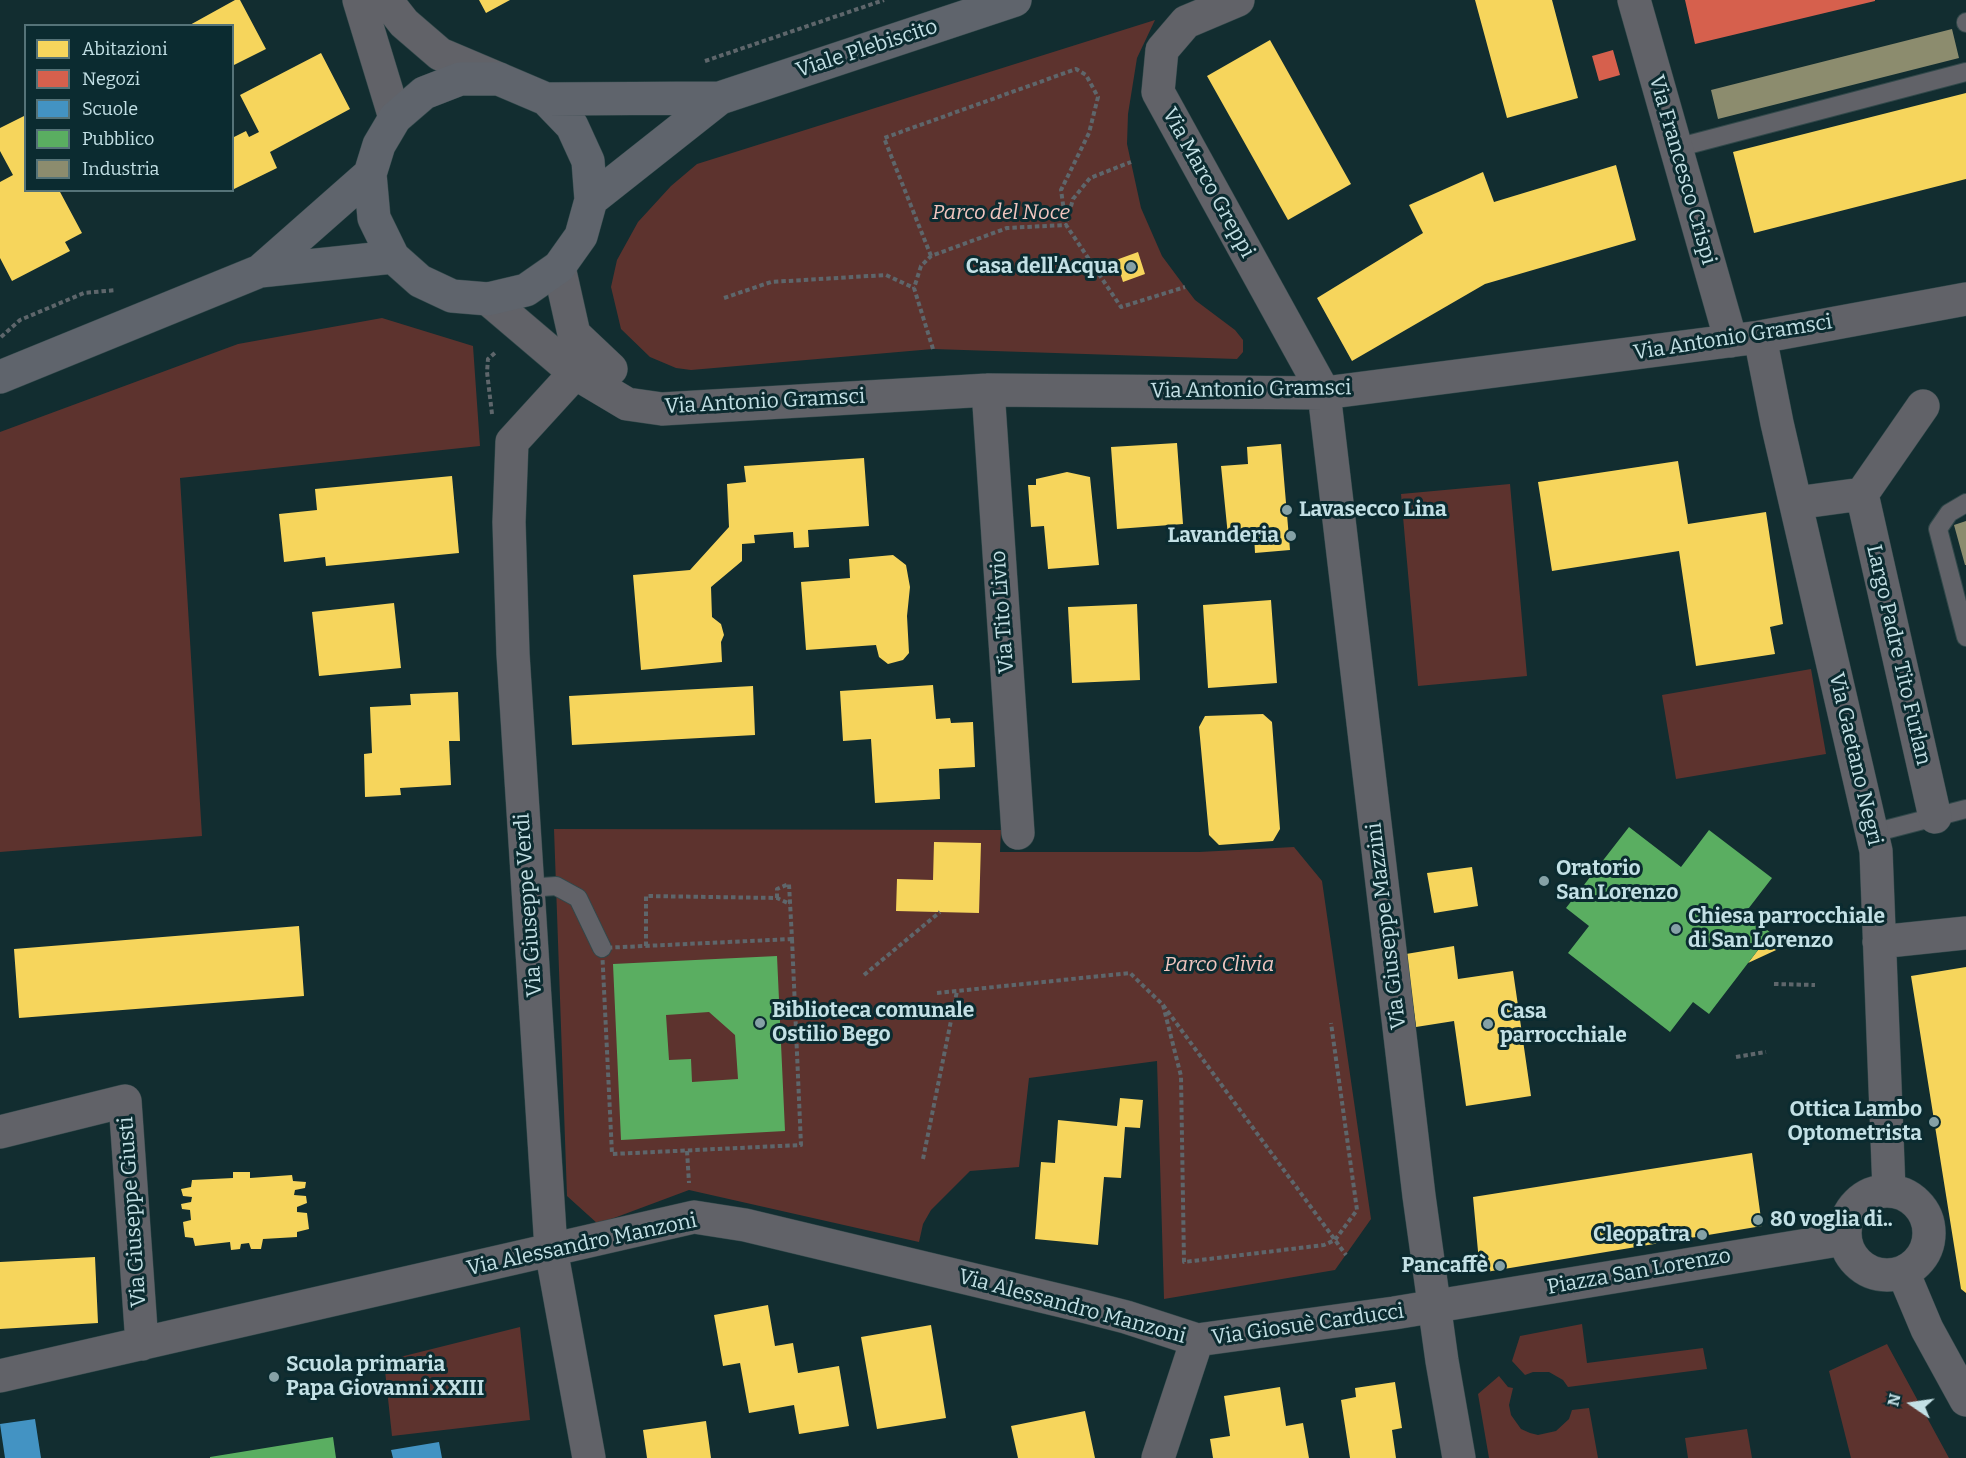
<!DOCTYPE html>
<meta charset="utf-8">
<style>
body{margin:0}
#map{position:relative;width:1966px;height:1458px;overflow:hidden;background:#122d30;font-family:Bitter,serif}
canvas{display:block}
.legend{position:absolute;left:24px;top:24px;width:210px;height:168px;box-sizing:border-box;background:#0b2b30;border:2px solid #557378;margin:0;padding:8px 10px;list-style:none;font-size:18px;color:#c3e0e5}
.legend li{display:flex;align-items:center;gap:12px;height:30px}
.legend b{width:30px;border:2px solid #557378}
.north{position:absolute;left:1882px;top:1374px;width:60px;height:60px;-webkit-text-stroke:4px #0b2b30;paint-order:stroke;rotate:283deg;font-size:16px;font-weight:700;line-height:24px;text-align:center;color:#c3e0e5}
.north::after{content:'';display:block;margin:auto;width:21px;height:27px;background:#c3e0e5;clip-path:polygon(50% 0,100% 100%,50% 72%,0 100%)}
</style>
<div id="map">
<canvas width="1966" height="1458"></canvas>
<ul class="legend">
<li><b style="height:16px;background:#f6d55c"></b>Abitazioni</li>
<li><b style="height:16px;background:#d6604d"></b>Negozi</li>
<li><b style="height:16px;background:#4393c3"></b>Scuole</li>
<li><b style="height:16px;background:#5aae61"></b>Pubblico</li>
<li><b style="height:16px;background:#8c8c6e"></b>Industria</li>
</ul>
<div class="north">N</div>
</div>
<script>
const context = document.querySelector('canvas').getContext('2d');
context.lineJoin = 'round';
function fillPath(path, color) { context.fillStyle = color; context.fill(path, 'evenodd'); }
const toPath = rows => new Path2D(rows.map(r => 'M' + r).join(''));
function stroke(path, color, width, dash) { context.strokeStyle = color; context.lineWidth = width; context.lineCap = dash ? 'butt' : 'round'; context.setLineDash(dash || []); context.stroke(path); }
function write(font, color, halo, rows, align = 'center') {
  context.font = font + ' Bitter,serif'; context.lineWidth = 6; context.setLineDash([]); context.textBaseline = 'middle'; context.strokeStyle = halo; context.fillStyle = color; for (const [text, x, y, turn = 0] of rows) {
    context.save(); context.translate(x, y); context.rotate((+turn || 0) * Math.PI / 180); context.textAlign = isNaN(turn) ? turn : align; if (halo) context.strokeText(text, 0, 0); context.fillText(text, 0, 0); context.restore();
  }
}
fillPath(toPath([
 [1155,20,1137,58,1128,114,1127,144,1141,208,1162,256,1185,287,1195,300,1235,330,1243,340,1243,352,1237,359,933,349,691,370,676,368,650,357,621,329,611,287,617,260,638,222,671,186,697,164],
 [382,318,473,346,480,446,180,478,202,836,0,852,0,432,238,344],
 [1510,484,1527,676,1418,686,1401,494],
 [1811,669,1826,754,1676,779,1662,695],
 [554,829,1001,830,1000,852,1199,852,1294,847,1322,881,1371,1219,1335,1270,1164,1299,1157,1061,1029,1078,1019,1167,970,1171,931,1210,923,1224,919,1242,689,1190,598,1224,567,1196],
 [1582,1324,1587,1363,1703,1348,1707,1369,1568,1387,1563,1380,1549,1372,1533,1372,1525,1375,1512,1361,1520,1336],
 [520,1327,530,1420,392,1436,384,1361],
 [1887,1344,1949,1458,1851,1458,1829,1371],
 [1499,1376,1508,1387,1513,1388,1509,1405,1511,1415,1521,1429,1530,1433,1538,1435,1556,1431,1569,1419,1572,1410,1589,1408,1598,1458,1489,1458,1478,1394],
 [1747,1429,1752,1458,1688,1458,1685,1438]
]), '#5d332e');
fillPath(toPath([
 [235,0,240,0,266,49,232,66,232,26,188,26],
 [479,0,510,0,486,13],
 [1475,0,1552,0,1578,98,1507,118],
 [1270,40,1351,184,1288,220,1207,76],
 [321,53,350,109,270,152,277,168,232,190,232,138,246,131,249,137,259,132,240,95],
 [1966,93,1966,179,1754,233,1733,152],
 [26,115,26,190,59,190,82,233,65,242,70,251,12,281,0,258,0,182,13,175,0,151,0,128],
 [1616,165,1636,240,1485,284,1352,361,1317,298,1423,233,1409,205,1483,172,1494,202],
 [1138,252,1145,274,1123,282,1116,260],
 [1177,443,1183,524,1117,529,1111,447],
 [1281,444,1290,550,1255,553,1254,534,1228,536,1221,466,1248,464,1247,447],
 [864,458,869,526,808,530,809,547,794,548,793,532,754,535,755,543,742,544,742,561,711,587,712,617,721,624,724,635,721,642,722,662,641,670,633,575,690,570,729,527,727,484,746,482,744,466],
 [1678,461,1688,524,1766,512,1783,624,1770,627,1775,654,1696,666,1679,551,1552,571,1538,482],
 [1067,472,1090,477,1099,565,1048,569,1044,526,1031,527,1028,485,1036,485,1036,479],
 [452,476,459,553,326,566,325,557,284,562,279,514,317,510,315,489],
 [893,555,906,565,910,587,907,616,909,653,903,660,888,664,879,657,876,645,806,650,801,582,850,578,849,559],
 [1271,600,1277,683,1208,688,1203,605],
 [394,603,401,668,319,676,312,612],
 [1137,604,1140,680,1072,683,1068,607],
 [933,685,936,719,950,718,951,723,973,722,975,767,939,769,940,799,875,803,871,739,843,741,840,691],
 [753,686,755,735,572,745,569,696],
 [458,692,460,741,449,741,451,785,400,788,401,795,365,797,364,754,372,753,370,707,411,705,410,694],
 [1263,714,1272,722,1280,829,1273,841,1219,845,1209,835,1199,727,1205,716],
 [934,842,981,843,979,913,896,911,897,879,933,880],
 [1472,867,1478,906,1434,913,1427,873],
 [299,926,304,996,19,1018,14,949],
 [1771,933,1785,938,1787,945,1748,963],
 [1454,946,1458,979,1513,971,1531,1096,1466,1106,1454,1021,1416,1027,1406,954],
 [1966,967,1966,1293,1961,1289,1911,976],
 [1120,1098,1143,1100,1140,1128,1125,1127,1121,1178,1104,1177,1098,1245,1035,1239,1041,1162,1055,1163,1058,1120,1117,1126],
 [1752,1153,1762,1226,1480,1273,1473,1197],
 [233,1172,250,1172,250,1178,292,1175,293,1181,306,1182,305,1188,295,1190,294,1195,306,1196,307,1203,297,1207,297,1212,307,1213,309,1229,297,1232,297,1237,263,1239,261,1249,251,1249,249,1243,241,1244,240,1249,231,1250,230,1242,195,1246,193,1238,185,1237,183,1222,191,1220,190,1210,182,1209,181,1204,191,1202,192,1197,183,1196,181,1189,191,1187,192,1180,233,1178],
 [95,1257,98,1323,0,1329,0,1262],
 [768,1305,775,1346,793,1343,798,1373,839,1366,849,1426,799,1434,794,1405,749,1413,740,1363,723,1366,714,1315],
 [931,1325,946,1418,877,1429,861,1337],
 [1395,1382,1402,1428,1392,1430,1396,1458,1350,1458,1341,1400,1356,1397,1355,1388],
 [1280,1387,1286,1426,1303,1423,1309,1458,1213,1458,1210,1439,1230,1436,1224,1396],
 [1085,1411,1095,1458,1018,1458,1011,1426],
 [706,1421,711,1458,647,1458,643,1430]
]), '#f6d55c');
fillPath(toPath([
 [1685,0,1875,0,1875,1,1695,44],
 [1613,50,1620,75,1599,81,1592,56]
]), '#d6604d');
fillPath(toPath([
 [35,1419,41,1458,5,1458,0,1424],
 [439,1442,442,1458,393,1458,391,1450]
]), '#4393c3');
fillPath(toPath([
 [1629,827,1681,867,1709,830,1772,878,1745,913,1771,933,1709,1014,1693,1002,1670,1032,1568,953,1589,926,1566,908],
 [777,956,785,1131,621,1140,613,964],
 [709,1012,735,1035,738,1079,692,1082,691,1059,669,1060,666,1015],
 [333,1437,336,1458,210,1458,210,1457]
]), '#5aae61');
fillPath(toPath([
 [1952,29,1959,58,1718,119,1711,90],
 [1966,521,1966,565,1965,565,1954,525]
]), '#8c8c6e');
const lane = toPath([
 [1966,22,1966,23],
 [1676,148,1966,72],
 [1966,503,1949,513,1938,529,1966,637],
 [1873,833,1966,809],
 [528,888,556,886,578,898,602,948]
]);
const street = toPath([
 [359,0,395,118],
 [386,0,404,23,440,54,499,79],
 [1238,0,1186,22,1162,50,1158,92,1324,393,1419,1196,1442,1361,1459,1458],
 [1634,0,1731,341],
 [559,267,574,334,611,369],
 [488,299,575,373,627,404,662,409,988,390,1324,393,1760,337,1966,299],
 [1760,337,1777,423,1876,851,1889,1190],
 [988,390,1018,833],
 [1862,494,1923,406],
 [1796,503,1862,494,1935,817],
 [1879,942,1966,933],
 [0,1132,125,1101,142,1344],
 '1845 1233a42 42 0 1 1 84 0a42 42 0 1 1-84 0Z',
 [1903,1272,1927,1329,1966,1400],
 [0,1376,694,1217,745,1225,1083,1306,1126,1317,1197,1340,1394,1313,1844,1239],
 [589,1458,551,1249,513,654,509,522,512,442,575,373,595,356],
 [1158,1458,1197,1340]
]);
const secondary = toPath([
 [546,99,572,126,588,161,591,200,581,236,559,267,526,290,488,299,452,296,420,281,393,257,374,218,370,174,379,145,395,118,424,93,460,79,499,79,546,99,720,98,1015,0],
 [591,200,720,98],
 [260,271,370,174],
 [0,377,260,271,393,257]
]);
stroke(lane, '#31484a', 20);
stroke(street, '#31484a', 34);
stroke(secondary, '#31484a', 34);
stroke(toPath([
 [705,61,884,0],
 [1067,221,1073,199,1090,178,1131,162],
 [931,256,884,138,1076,69,1086,75,1098,97,1089,133,1061,190,1066,225],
 [724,298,771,282,886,275,914,288],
 [1,337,20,320,84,293,116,290],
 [933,349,914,288,921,266,931,256,1007,228,1066,225,1121,307,1185,287],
 [492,414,487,372,488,359,497,351],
 [777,898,777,889,789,884,792,939],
 [792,939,801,1145,612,1154,602,948,792,939],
 [646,946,646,896,777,898,790,904],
 [864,975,940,912],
 [1774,984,1815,985],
 [937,993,1130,973,1163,1005,1346,1255],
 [1163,1005,1181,1076,1184,1262,1324,1245,1335,1240,1357,1210,1331,1023],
 [1736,1057,1766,1052],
 [687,1151,689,1183],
 [923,1159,957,991]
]), '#5e666b', 4, [4.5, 3]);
stroke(lane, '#616268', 18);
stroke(street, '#616268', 33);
stroke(secondary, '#5f646c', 33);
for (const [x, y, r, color] of [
 [1131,267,6,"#85a1a6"],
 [1287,510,6,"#85a1a6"],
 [1291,536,6,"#85a1a6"],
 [1544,881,6,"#85a1a6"],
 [1676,929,6,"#85a1a6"],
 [760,1023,6,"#85a1a6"],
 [1488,1024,6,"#85a1a6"],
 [1934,1122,6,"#85a1a6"],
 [1758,1220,6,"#85a1a6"],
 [1702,1235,6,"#85a1a6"],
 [1500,1266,6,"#85a1a6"],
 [274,1377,6,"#85a1a6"]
]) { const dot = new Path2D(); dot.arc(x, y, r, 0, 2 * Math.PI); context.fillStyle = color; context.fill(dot); stroke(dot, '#0b2b30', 2); }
write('21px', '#c3e0e5', '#0b2b30', [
 ["Viale Plebiscito",867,49,-18],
 ["Via Francesco Crispi",1682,170,74],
 ["Via Marco Greppi",1208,183,61],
 ["Via Antonio Gramsci",1733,338,-9],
 ["Via Antonio Gramsci",1251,390,-1],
 ["Via Antonio Gramsci",765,402,-3],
 ["Via Tito Livio",1003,612,-94],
 ["Largo Padre Tito Furlan",1898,655,77],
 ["Via Gaetano Negri",1855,759,77],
 ["Via Giuseppe Verdi",529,905,-94],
 ["Via Giuseppe Mazzini",1387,926,-97],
 ["Via Giuseppe Giusti",133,1212,-94],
 ["Via Alessandro Manzoni",582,1245,-12],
 ["Piazza San Lorenzo",1639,1272,-10],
 ["Via Alessandro Manzoni",1072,1307,15],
 ["Via Giosuè Carducci",1308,1325,-8]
]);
write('italic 21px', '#f1c5bf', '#0b2b30', [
 ["Parco del Noce",1001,213],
 ["Parco Clivia",1219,965]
]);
write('bold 21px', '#c3e0e5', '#0b2b30', [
 ["Casa dell'Acqua",1119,267,"right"],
 ["Lavasecco Lina",1299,510],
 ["Lavanderia",1279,536,"right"],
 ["Oratorio",1556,869],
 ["San Lorenzo",1556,893],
 ["Chiesa parrocchiale",1688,917],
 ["di San Lorenzo",1688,941],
 ["Biblioteca comunale",772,1011],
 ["Ostilio Bego",772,1035],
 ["Casa",1500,1012],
 ["parrocchiale",1500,1036],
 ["Ottica Lambo",1922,1110,"right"],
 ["Optometrista",1922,1134,"right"],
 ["80 voglia di..",1770,1220],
 ["Cleopatra",1690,1235,"right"],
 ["Pancaffè",1488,1266,"right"],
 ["Scuola primaria",286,1365],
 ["Papa Giovanni XXIII",286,1389]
], 'left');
</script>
